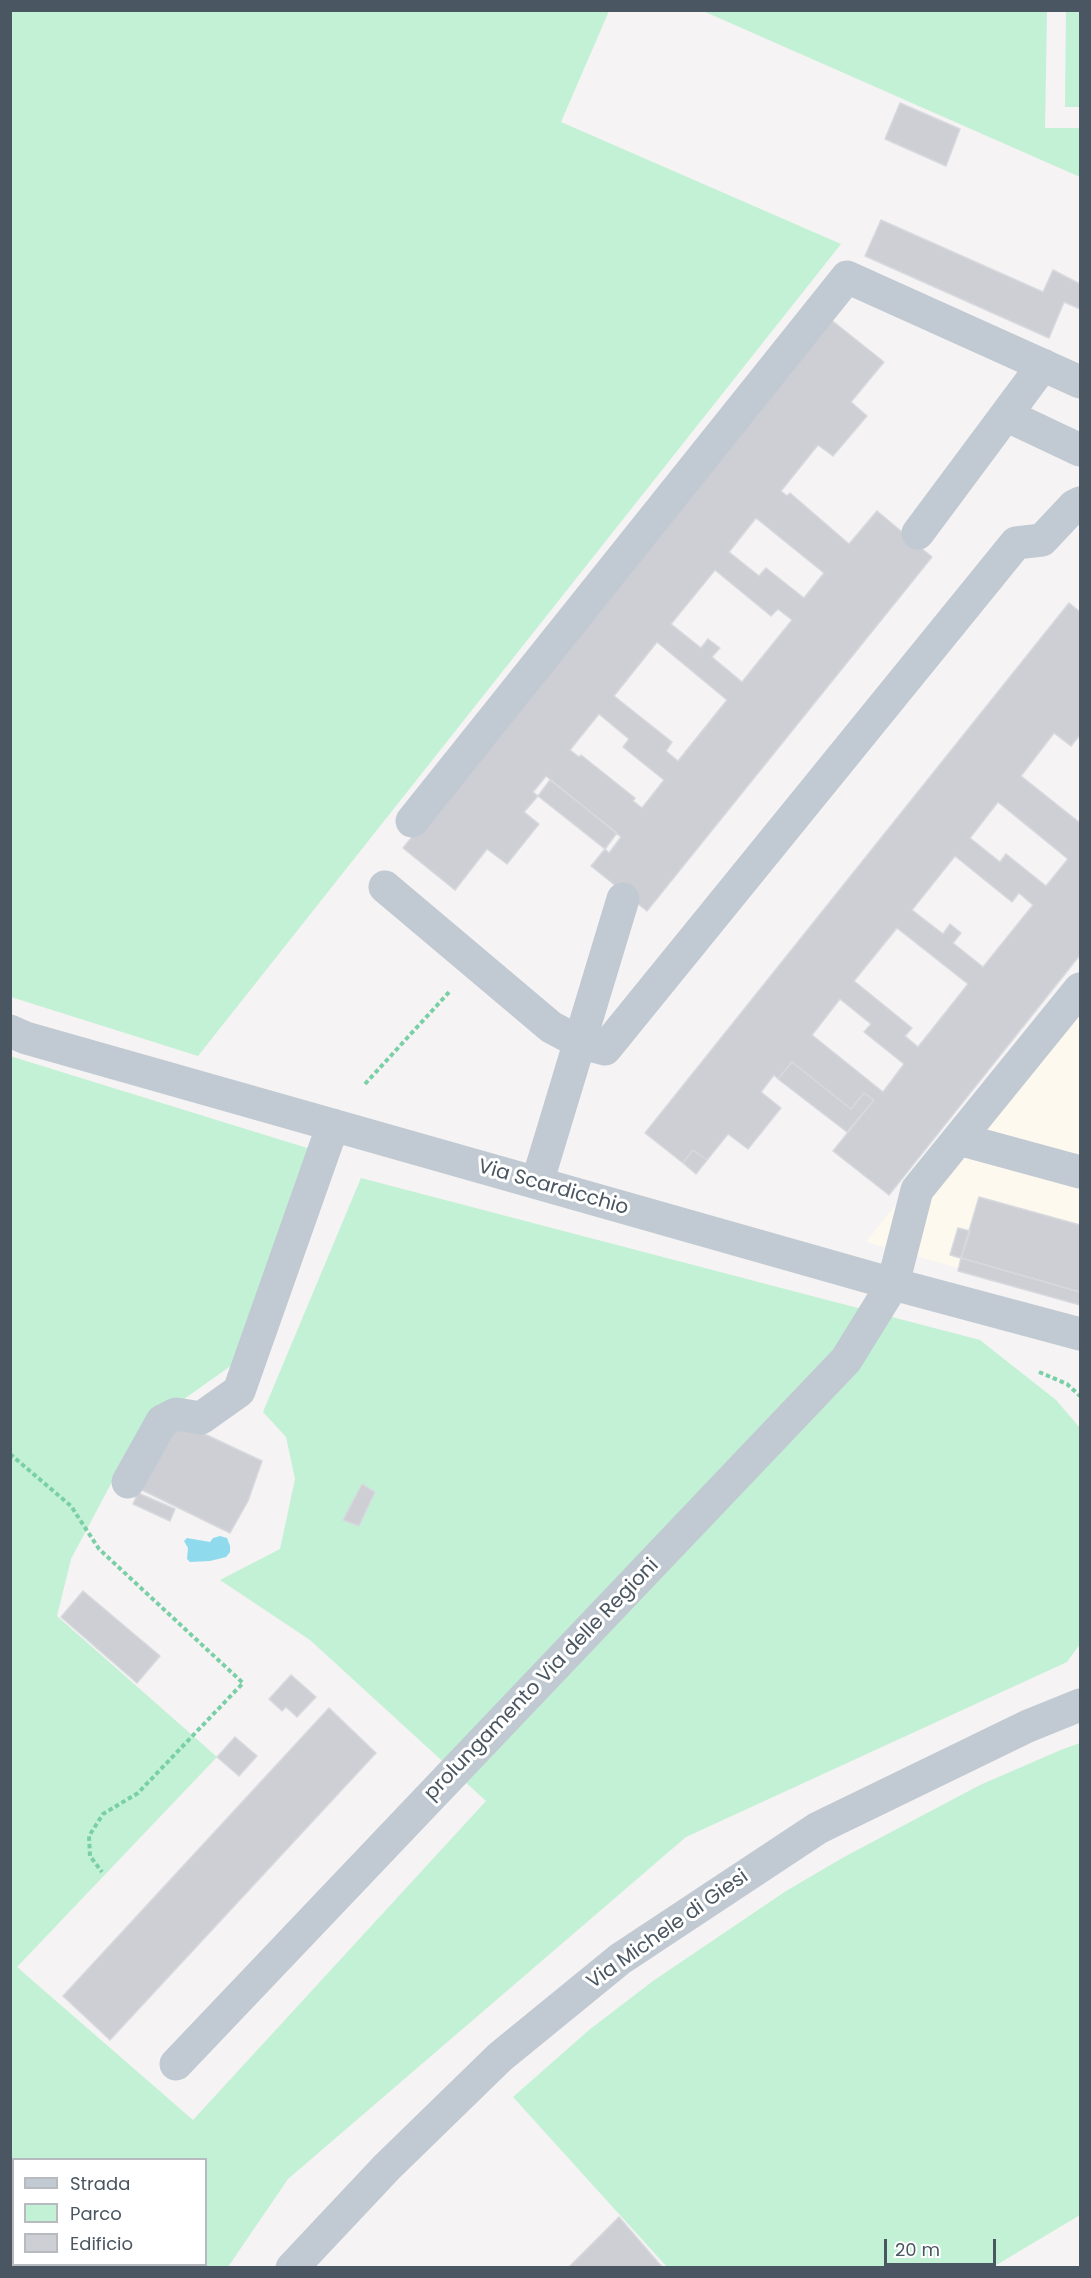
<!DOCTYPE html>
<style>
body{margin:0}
#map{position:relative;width:1091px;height:2278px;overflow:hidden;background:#f5f3f3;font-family:Poppins,sans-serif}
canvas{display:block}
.frame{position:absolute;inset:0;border:12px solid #4a5661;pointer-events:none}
.legend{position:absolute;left:12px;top:2158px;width:195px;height:108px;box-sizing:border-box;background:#fff;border:2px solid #b7bbc0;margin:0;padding:8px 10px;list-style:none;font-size:18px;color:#4a5661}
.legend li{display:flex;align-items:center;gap:12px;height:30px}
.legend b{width:30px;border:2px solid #b7bbc0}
.scale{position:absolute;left:884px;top:2239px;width:112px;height:27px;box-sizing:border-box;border:3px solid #4a5661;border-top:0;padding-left:8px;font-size:18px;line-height:21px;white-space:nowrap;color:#4a5661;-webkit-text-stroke:4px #fff;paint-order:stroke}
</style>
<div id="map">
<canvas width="1091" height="2278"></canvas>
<div class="frame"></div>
<ul class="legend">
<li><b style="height:8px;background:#c1cad2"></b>Strada</li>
<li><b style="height:16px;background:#c3f1d5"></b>Parco</li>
<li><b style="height:16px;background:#cdcfd5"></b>Edificio</li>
</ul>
<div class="scale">20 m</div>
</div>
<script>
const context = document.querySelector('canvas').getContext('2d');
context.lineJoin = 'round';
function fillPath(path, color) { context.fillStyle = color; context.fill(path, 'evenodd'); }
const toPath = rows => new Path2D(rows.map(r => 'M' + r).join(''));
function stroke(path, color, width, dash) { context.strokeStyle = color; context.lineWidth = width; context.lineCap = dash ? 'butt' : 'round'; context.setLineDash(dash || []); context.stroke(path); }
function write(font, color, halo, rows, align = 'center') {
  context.font = font + ' Poppins,sans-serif'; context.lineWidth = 6; context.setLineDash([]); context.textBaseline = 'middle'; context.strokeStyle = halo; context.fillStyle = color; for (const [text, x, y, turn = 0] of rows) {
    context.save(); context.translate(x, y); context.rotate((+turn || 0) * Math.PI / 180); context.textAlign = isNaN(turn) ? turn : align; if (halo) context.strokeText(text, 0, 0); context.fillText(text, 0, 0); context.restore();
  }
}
fillPath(toPath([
 [1080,973,1080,1302,866,1242]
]), '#fdf9ef');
fillPath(toPath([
 [10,11,609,11,561,122,841,244,198,1056,11,997],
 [703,11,1047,11,1045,128,1080,128,1080,177],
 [1066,11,1080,11,1080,107,1065,107],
 [10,1056,320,1152,232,1365,139,1431,71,1559,57,1616,217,1757,17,1967,193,2120,486,1801,310,1640,220,1580,280,1549,295,1479,286,1437,263,1412,361,1178,980,1340,1056,1400,1080,1428,1080,1644,1067,1662,686,1837,288,2179,228,2267,11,2267],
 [14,2160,206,2160,206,2264,14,2264],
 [1080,1743,1080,2215,993,2267,667,2267,513,2097,589,2030,653,1981,786,1891,844,1857,980,1785,1063,1749]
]), '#c3f1d5');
fillPath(toPath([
 [220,1536,227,1538,230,1546,230,1552,226,1557,210,1561,190,1562,187,1559,188,1548,184,1541,187,1538,210,1542,213,1538]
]), '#90daee');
const building = toPath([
 [900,103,960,129,946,166,885,139,900,103],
 [881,220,1043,292,1053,270,1080,284,1080,309,1064,302,1049,338,865,256,881,220],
 [830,319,884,362,851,402,867,416,833,456,818,445,781,491,787,496,790,493,849,544,877,511,932,557,647,911,591,866,605,849,609,853,621,837,546,776,533,792,538,796,524,812,539,824,507,864,487,849,455,890,403,848,830,319],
 [756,518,824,573,804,598,766,568,759,576,729,552,756,518],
 [715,570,771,616,778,609,792,620,742,682,712,657,720,648,708,639,701,648,671,624,715,570],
 [657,642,727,700,678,761,666,751,672,742,614,696,657,642],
 [599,714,629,739,623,747,664,780,642,808,633,801,635,798,581,755,579,757,570,750,599,714],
 [1069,603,1080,612,1080,735,1071,746,1054,733,1021,776,1080,823,1080,955,889,1195,833,1151,874,1100,864,1093,851,1109,792,1062,778,1079,774,1075,761,1092,781,1108,748,1149,728,1134,707,1160,693,1150,683,1163,645,1133,1069,603],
 [998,802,1068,859,1046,886,1006,854,1000,862,970,838,998,802],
 [955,856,1012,902,1019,893,1033,905,983,967,953,943,961,933,950,924,943,934,912,910,955,856],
 [897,928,968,984,918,1047,905,1036,912,1028,854,981,897,928],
 [840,999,871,1024,864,1032,904,1064,883,1092,812,1035,840,999],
 [550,780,617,833,605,849,538,796,550,780],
 [792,1062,851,1109,864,1093,874,1100,847,1132,778,1079,792,1062],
 [693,1150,707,1160,696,1174,683,1163,693,1150],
 [979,1197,1080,1225,1080,1292,961,1258,979,1197],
 [958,1228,970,1231,961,1258,950,1255,958,1228],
 [961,1258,1080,1292,1080,1305,958,1271,961,1258],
 [179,1422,262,1461,248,1501,230,1533,140,1489,179,1422],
 [362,1484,375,1492,359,1526,343,1520,362,1484],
 [138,1493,175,1509,170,1521,133,1504,138,1493],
 [83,1591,160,1656,137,1683,61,1617,83,1591],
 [291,1675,316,1697,297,1717,286,1707,282,1711,269,1699,291,1675],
 [329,1708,376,1753,110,2040,63,1996,329,1708],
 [235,1737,257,1756,239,1776,217,1757,235,1737],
 [619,2217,663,2268,568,2268,619,2217]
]);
fillPath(building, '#cdcfd5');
stroke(building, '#d7d9de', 1.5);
stroke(toPath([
 [365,1084,451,990],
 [1039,1372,1067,1384,1080,1396],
 [10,1454,71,1506,99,1549,243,1683,138,1793,103,1814,89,1836,90,1856,102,1872]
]), '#7ad0a6', 4, [4.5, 3]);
stroke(toPath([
 [1006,415,1080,450],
 [918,533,1043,365],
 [412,821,847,277,1080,382],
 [385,887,551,1027,579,1042,605,1049,1016,543,1042,540,1074,506,1080,503],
 [10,1031,26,1038,893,1284,1080,1334],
 [959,1139,1080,1172],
 [537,1183,623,899],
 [128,1482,162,1421,176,1414,201,1418,239,1391,333,1125],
 [176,2064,846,1360,893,1284,917,1190,1080,989],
 [292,2268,387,2167,500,2057,620,1959,818,1828,1028,1726,1080,1705]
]), '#c1cad2', 33);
write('20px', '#4a5661', '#fff', [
 ["Via Scardicchio",553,1188,16],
 ["prolungamento Via delle Regioni",542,1680,-46],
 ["Via Michele di Giesi",668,1930,-35]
]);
</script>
